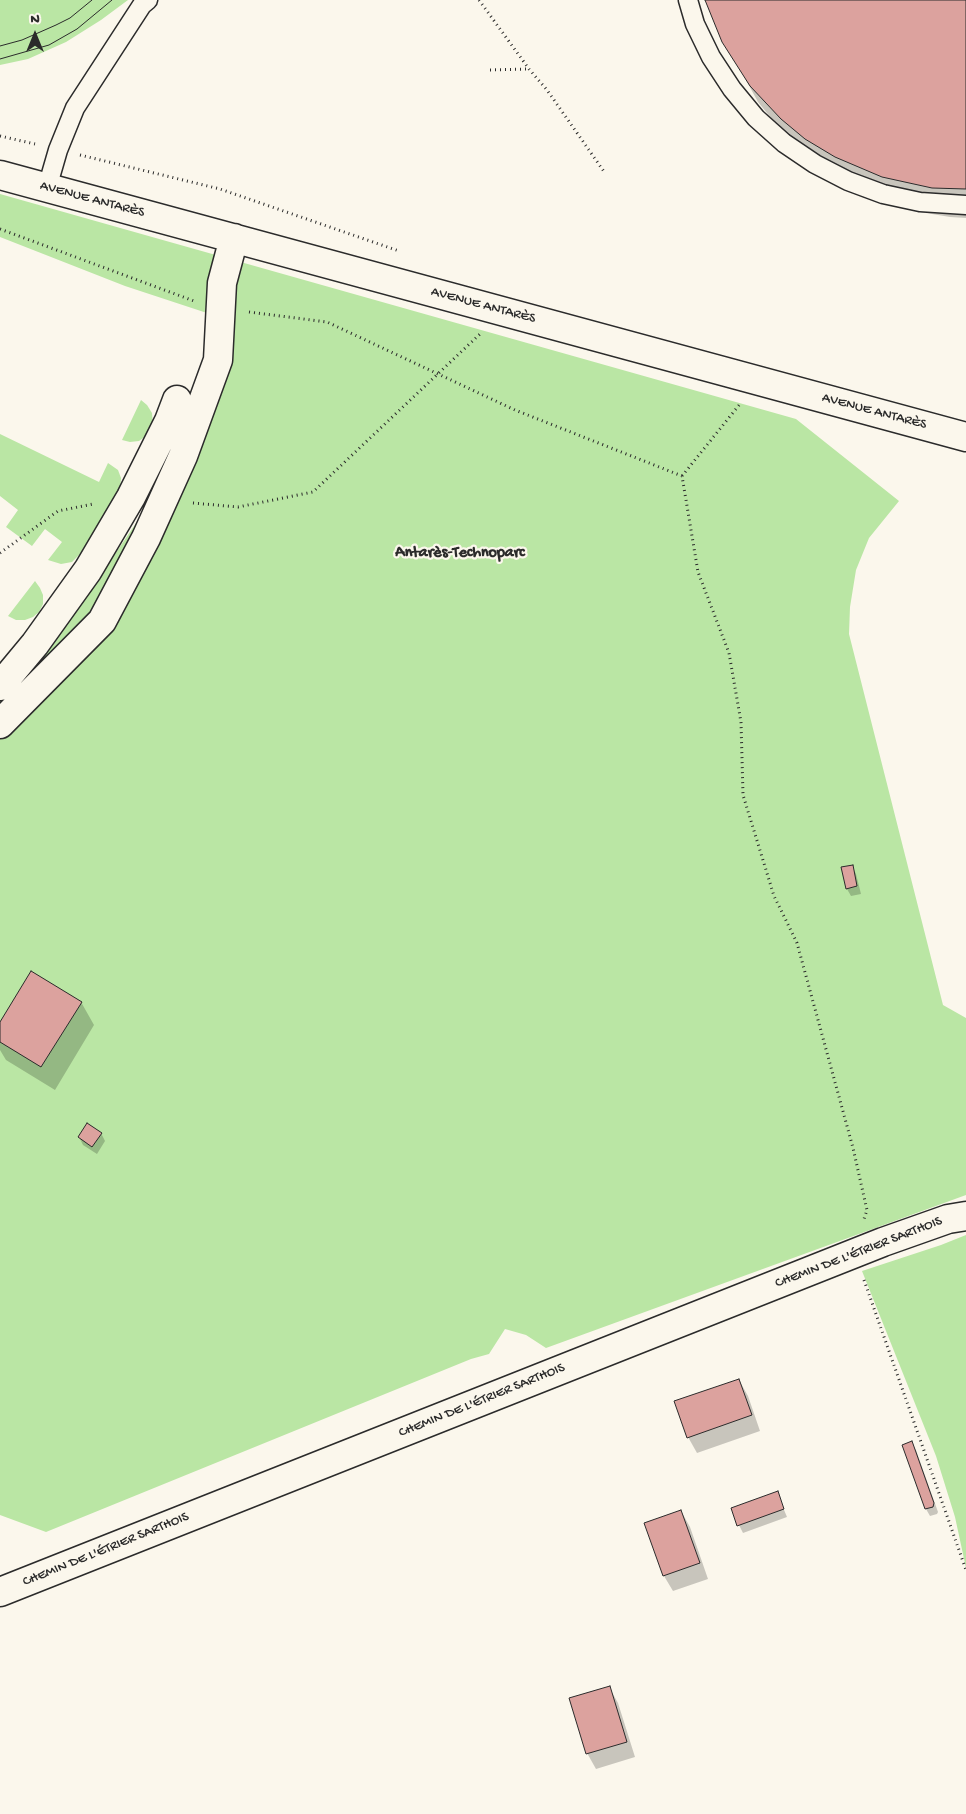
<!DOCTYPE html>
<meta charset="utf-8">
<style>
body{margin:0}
#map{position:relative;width:966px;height:1814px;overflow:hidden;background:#fbf7ec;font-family:"Gochi Hand",sans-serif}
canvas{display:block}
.north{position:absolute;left:10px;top:10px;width:50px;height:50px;-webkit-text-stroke:4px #fbf7ec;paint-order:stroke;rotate:0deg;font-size:14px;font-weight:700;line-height:20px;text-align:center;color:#2b2b2b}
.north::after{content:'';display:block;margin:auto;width:18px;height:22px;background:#2b2b2b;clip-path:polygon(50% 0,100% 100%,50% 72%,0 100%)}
</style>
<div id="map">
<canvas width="966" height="1814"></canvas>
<div class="north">N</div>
</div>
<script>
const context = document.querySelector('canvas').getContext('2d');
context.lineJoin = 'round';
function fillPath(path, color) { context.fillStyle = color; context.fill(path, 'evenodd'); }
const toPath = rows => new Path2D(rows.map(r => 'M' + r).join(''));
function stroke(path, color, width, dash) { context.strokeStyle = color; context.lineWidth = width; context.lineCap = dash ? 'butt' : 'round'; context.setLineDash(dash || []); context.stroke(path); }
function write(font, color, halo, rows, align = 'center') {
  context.font = font + ' "Gochi Hand",sans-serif'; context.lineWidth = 4.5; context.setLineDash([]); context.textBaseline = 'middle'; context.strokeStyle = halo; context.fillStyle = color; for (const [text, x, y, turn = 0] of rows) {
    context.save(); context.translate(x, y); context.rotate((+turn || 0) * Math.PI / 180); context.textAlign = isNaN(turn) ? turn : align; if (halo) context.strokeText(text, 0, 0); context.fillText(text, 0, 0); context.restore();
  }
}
fillPath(toPath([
 [0,0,128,0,101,20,66,42,28,59,0,65],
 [0,194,796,419,899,501,869,538,856,570,850,607,849,634,943,1005,966,1018,966,1195,546,1348,526,1335,505,1329,489,1354,471,1359,46,1532,0,1515,0,695,52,646,158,491,209,373,213,315,125,286,0,237],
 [141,400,147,405,152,413,153,426,146,436,139,441,130,442,122,440],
 [0,434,99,482,108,463,118,470,121,478,120,490,80,554,72,562,61,564,48,560,62,542,45,529,32,546,6,527,18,510,0,496],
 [35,581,40,588,43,595,43,604,39,612,33,617,25,620,16,620,8,616],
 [966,1235,966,1568,955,1517,936,1456,862,1271,941,1245]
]), '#bae6a4');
fillPath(toPath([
 [707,0,966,0,966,218,950,217,920,212,884,201,838,178,780,129,758,102,741,71],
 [852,866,856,874,861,894,851,896,847,889],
 [81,1002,94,1025,55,1090,6,1060,0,1050,0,1024],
 [101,1133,105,1141,97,1154,83,1145,79,1137],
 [739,1380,748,1396,760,1431,697,1453,688,1437],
 [911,1443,916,1450,938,1512,937,1514,930,1516,926,1509,903,1446],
 [777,1493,787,1517,743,1533,739,1525],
 [681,1511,690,1527,708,1579,673,1591,664,1576,646,1524],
 [609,1687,618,1703,635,1757,596,1769,587,1753]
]), '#0003');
const building = toPath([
 [705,0,966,0,966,189,932,188,882,177,835,157,805,139,781,119,750,86,722,42,705,0],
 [853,865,857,886,846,889,841,867,853,865],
 [31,971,82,1002,41,1067,0,1042,0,1022,31,971],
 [87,1123,102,1133,92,1147,78,1137,87,1123],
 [739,1379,752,1415,687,1438,674,1401,739,1379],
 [912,1441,934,1503,933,1507,925,1509,902,1445,912,1441],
 [778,1491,784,1509,737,1526,731,1508,778,1491],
 [681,1510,700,1563,663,1576,644,1523,681,1510],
 [610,1686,627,1742,586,1754,569,1698,610,1686]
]);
fillPath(building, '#dca29e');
stroke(building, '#2b2b2b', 1);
const lane = toPath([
 [688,0,695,24,711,57,732,89,756,118,784,143,815,164,848,181,883,194,920,202,966,205],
 [47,188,58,150,75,108,142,5,148,0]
]);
const street = toPath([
 [0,175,966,437],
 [0,686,35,644,88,570,131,497,169,421,177,400],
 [0,724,102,621,146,538,183,456,218,360,222,283,234,238],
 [0,1592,883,1242,948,1219,966,1216]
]);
stroke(lane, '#2b2b2b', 21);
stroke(street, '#2b2b2b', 31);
stroke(toPath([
 [479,0,529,69,547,90,605,173],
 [490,70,529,69],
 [0,136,35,144],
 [80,155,220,189,399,251],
 [0,229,194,301],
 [249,312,327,322,515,410,682,476,698,572,729,653,741,722,743,795,774,896,797,943,853,1148,867,1210,864,1219],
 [682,476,740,404],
 [193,503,238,507,313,492,480,334],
 [0,553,58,511,93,504],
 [864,1280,966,1570]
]), '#2b2b2b', 3, [1, 4]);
stroke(lane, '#fbf7ec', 18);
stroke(street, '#fbf7ec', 28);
stroke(toPath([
 [0,46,22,40,56,25,70,18,92,0],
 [0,59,49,45,77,29,112,0]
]), '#2b2b2b', 1);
write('14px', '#2b2b2b', '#fbf7ec', [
 ["AVENUE ANTARÈS",92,200,15],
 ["AVENUE ANTARÈS",483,306,15],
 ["AVENUE ANTARÈS",874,412,15],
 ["CHEMIN DE L'ÉTRIER SARTHOIS",859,1253,-21],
 ["CHEMIN DE L'ÉTRIER SARTHOIS",482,1401,-22],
 ["CHEMIN DE L'ÉTRIER SARTHOIS",106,1550,-22]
]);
write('bold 16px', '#2b2b2b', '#fbf7ec', [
 ["Antarès-Technoparc",460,554]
]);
</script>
